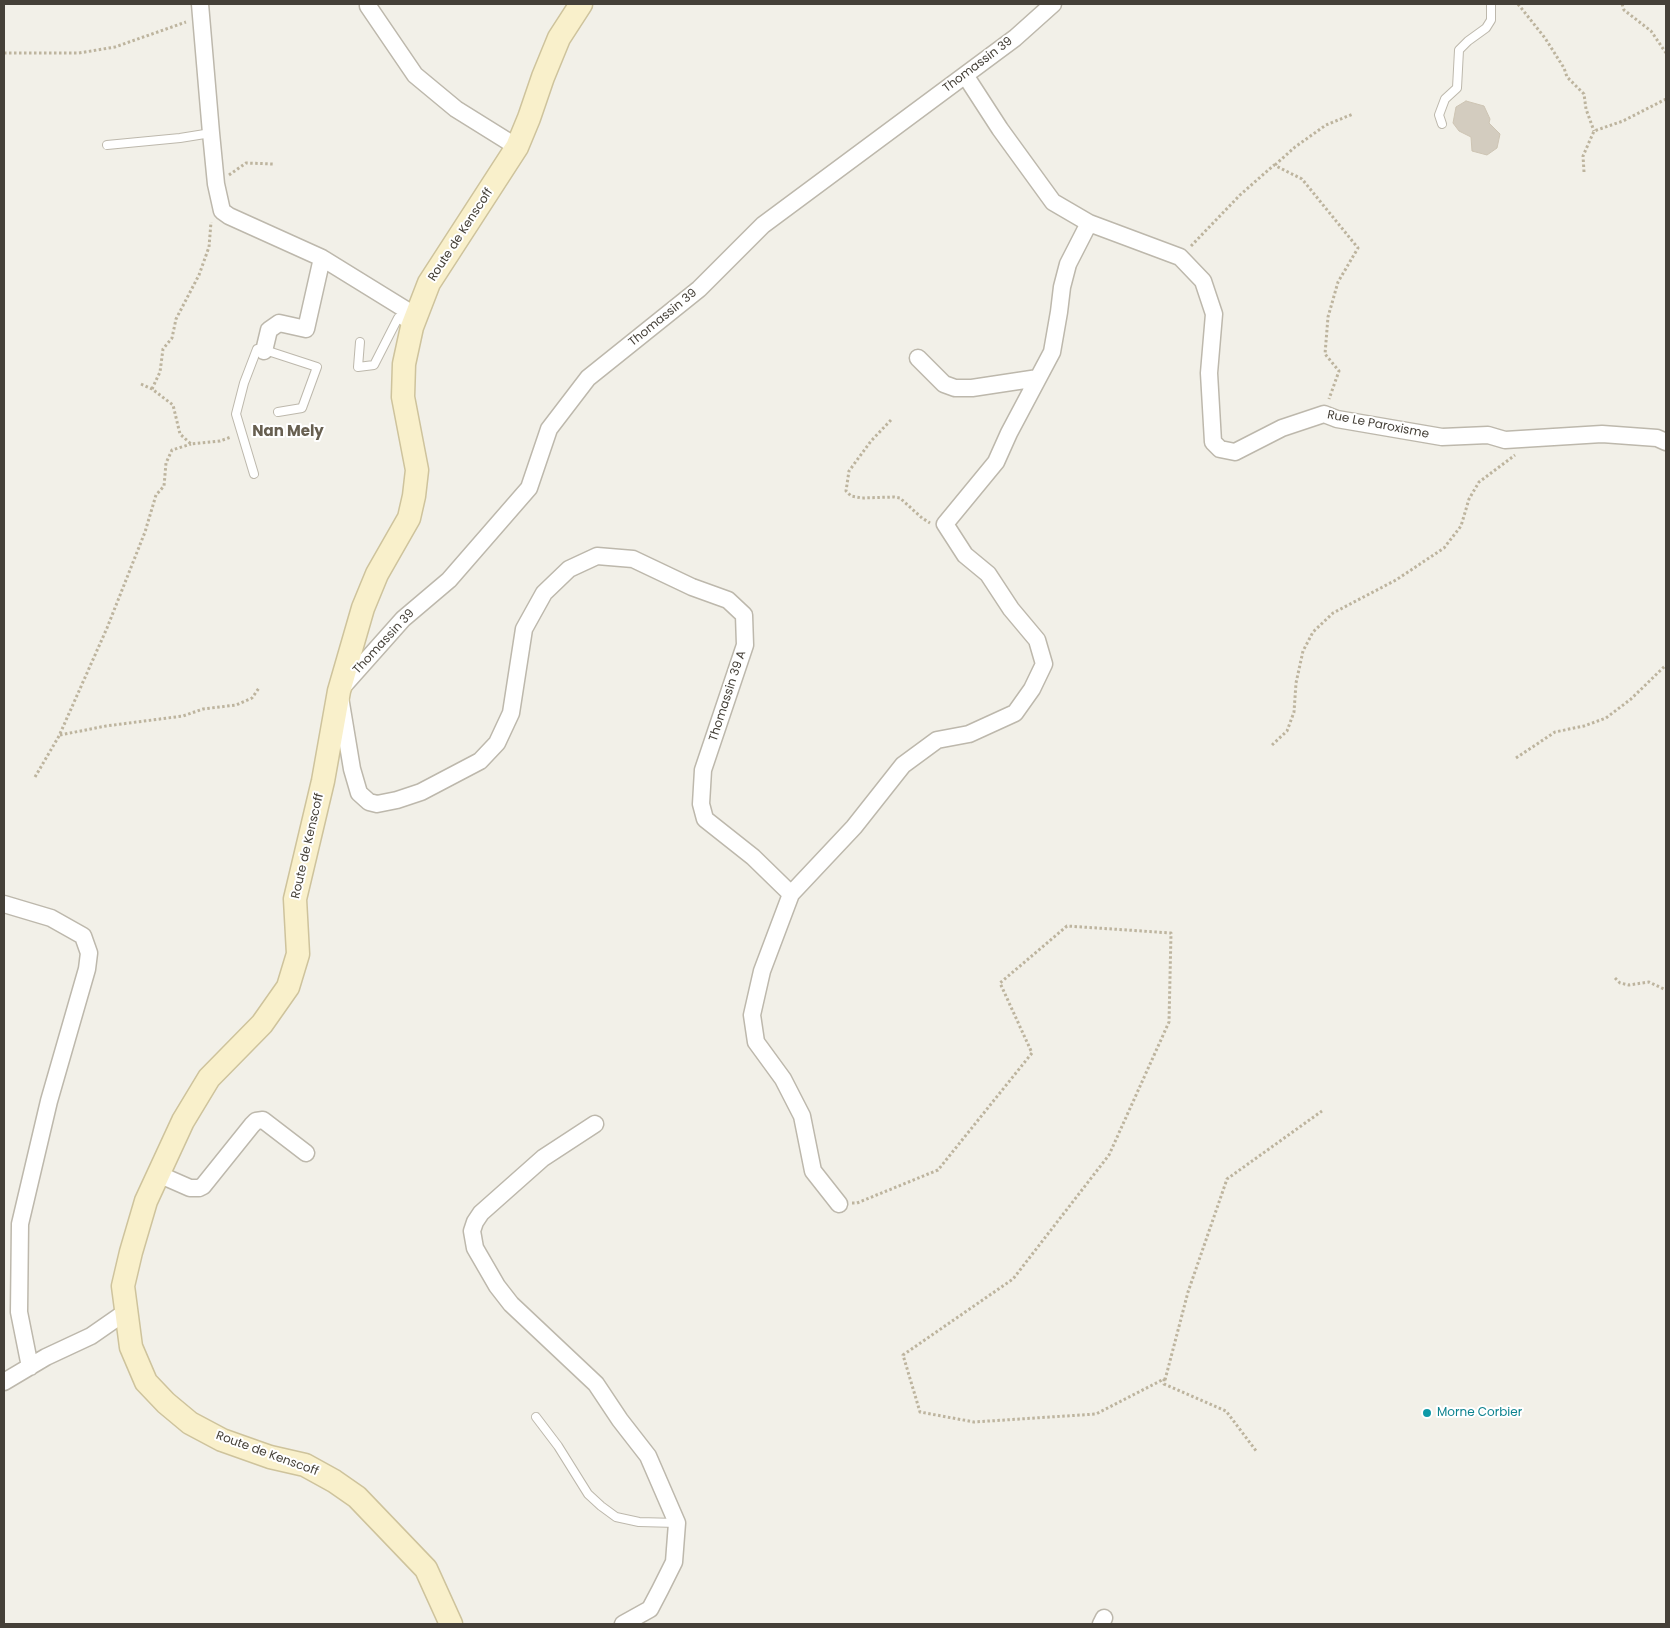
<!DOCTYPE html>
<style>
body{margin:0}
#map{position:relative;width:1670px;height:1628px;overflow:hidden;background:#f2f0e8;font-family:Poppins,sans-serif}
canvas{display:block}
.frame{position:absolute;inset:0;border:5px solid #454038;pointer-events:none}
</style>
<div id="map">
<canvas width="1670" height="1628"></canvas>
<div class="frame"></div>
</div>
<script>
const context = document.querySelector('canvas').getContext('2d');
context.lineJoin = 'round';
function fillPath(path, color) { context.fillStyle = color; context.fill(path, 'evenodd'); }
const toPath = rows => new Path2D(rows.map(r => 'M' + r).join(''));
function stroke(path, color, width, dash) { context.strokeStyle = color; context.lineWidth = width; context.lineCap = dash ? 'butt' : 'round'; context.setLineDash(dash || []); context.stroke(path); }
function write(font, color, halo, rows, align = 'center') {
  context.font = font + ' Poppins,sans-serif'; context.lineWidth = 4; context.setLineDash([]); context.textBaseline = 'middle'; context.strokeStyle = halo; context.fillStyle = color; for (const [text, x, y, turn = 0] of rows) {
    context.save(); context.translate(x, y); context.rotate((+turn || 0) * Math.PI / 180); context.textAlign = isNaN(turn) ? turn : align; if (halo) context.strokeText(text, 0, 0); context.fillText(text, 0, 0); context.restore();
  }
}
const building = toPath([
 [1466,101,1484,106,1490,119,1489,123,1500,134,1497,148,1487,155,1472,151,1471,137,1459,131,1453,123,1456,107,1466,101]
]);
fillPath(building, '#d3ccbf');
stroke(building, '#cdc4b3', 1);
const service = toPath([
 [1442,124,1439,115,1445,99,1457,88,1459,50,1468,41,1486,28,1491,20,1491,4],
 [107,145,180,138,211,133],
 [360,342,358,367,374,365,398,318,411,326],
 [254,474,236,414,244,383,257,349,271,352,317,367,302,408,278,412],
 [536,1417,558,1446,588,1494,601,1506,616,1517,639,1522,677,1523]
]);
const minor = toPath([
 [200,4,211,133,216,184,222,211,229,216,322,258,416,316],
 [368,6,415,75,456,109,517,147],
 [965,75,1000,129,1053,202,1089,223,1180,257,1203,281,1214,314,1209,373,1213,442,1220,449,1235,452,1282,428,1324,414,1337,419,1442,437,1488,435,1505,440,1602,434,1657,438,1666,442],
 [264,351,269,330,279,323,306,329,322,258],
 [918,358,944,384,955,388,972,388,1038,378],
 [791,894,854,827,903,765,937,740,969,734,1015,713,1032,689,1044,664,1037,640,1011,609,988,574,965,555,945,524,996,462,1009,433,1052,352,1059,312,1062,287,1068,264,1089,223],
 [4,904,51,918,83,936,89,953,87,969,49,1101,20,1224,19,1312,30,1367],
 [595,1124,543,1158,481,1213,475,1222,472,1231,475,1248,497,1286,511,1304,596,1384,620,1420,648,1456,677,1523,674,1562,660,1590,650,1609,623,1624],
 [158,1174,190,1188,199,1188,203,1186,252,1125,256,1121,263,1120,306,1153],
 [839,1204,813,1171,802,1116,783,1079,756,1042,752,1015,762,971,791,894,753,857,705,819,701,804,703,770,745,645,744,615,728,600,692,587,633,559,597,556,569,569,544,593,524,629,511,713,497,743,480,761,421,792,397,800,377,804,369,802,359,793,352,769,339,691,403,619,449,580,529,488,549,429,588,378,699,289,763,225,1015,38,1053,4],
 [4,1382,46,1357,91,1336,127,1311],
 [1101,1624,1104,1618]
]);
const secondary = toPath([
 [451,1624,426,1569,357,1497,334,1481,305,1465,270,1457,222,1440,190,1423,166,1403,146,1382,131,1347,123,1286,131,1252,146,1201,183,1121,209,1078,262,1024,288,987,298,954,295,899,323,781,339,691,363,608,377,574,409,518,414,496,417,470,403,397,404,364,412,327,429,283,517,147,529,118,543,77,559,38,581,4]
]);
stroke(service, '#bdb8ac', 10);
stroke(minor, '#bdb8ac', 19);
stroke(secondary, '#cec39c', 25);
stroke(toPath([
 [1518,4,1545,38,1564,68,1567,77,1584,94,1586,109,1594,131],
 [1622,4,1624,10,1651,31,1666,53],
 [4,53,79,53,115,47,186,22],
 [1275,165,1295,147,1326,125,1353,114],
 [1584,172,1583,156,1594,131,1623,121,1666,99],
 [229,175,246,163,273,164],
 [1191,246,1240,195,1274,165,1302,179,1358,248,1338,282,1328,317,1325,354,1339,371,1329,399],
 [141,384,152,389,173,405,180,434,191,444,220,441,231,437],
 [152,389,160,372,163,349,172,338,176,319,199,275,209,247,211,222],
 [891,420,871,441,849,471,846,491,851,496,862,498,894,497,900,498,922,518,930,523],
 [60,735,106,726,183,716,203,709,236,705,252,698,259,688],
 [1272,745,1287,731,1294,712,1296,683,1303,651,1313,632,1333,613,1396,580,1444,548,1461,526,1469,499,1479,482,1515,455],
 [1516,758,1555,732,1584,726,1606,718,1631,699,1666,665],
 [35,777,59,736,107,628,145,532,156,495,164,486,166,463,172,450,191,444],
 [1615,978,1620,983,1629,985,1649,982,1666,990],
 [852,1203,857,1203,938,1170,1032,1053,1000,983,1067,926,1171,933,1169,1022,1109,1155,1013,1279,903,1355,920,1412,974,1422,1096,1414,1164,1379,1164,1384,1226,1411,1257,1452],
 [1165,1380,1188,1292,1227,1179,1322,1111]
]), '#bdb49e', 3, [2.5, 2.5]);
stroke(service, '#fff', 8);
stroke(minor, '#fff', 16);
stroke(secondary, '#f9f0cb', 22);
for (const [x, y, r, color] of [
 [1427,1413,5,"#0f9aa8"]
]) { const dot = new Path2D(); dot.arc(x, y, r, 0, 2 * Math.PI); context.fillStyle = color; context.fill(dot); stroke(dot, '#fff', 2); }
write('12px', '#454038', '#fff', [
 ["Thomassin 39",978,65,-37],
 ["Route de Kenscoff",461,235,-57],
 ["Thomassin 39",663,318,-39],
 ["Rue Le Paroxisme",1378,425,11],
 ["Thomassin 39",384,642,-47],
 ["Thomassin 39 A",728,696,-72],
 ["Route de Kenscoff",308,846,-77],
 ["Route de Kenscoff",267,1454,20]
]);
write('12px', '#0d838f', '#fff', [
 ["Morne Corbier",1437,1413]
], 'left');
write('bold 15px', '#675f50', '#fff', [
 ["Nan Mely",288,432]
]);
</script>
